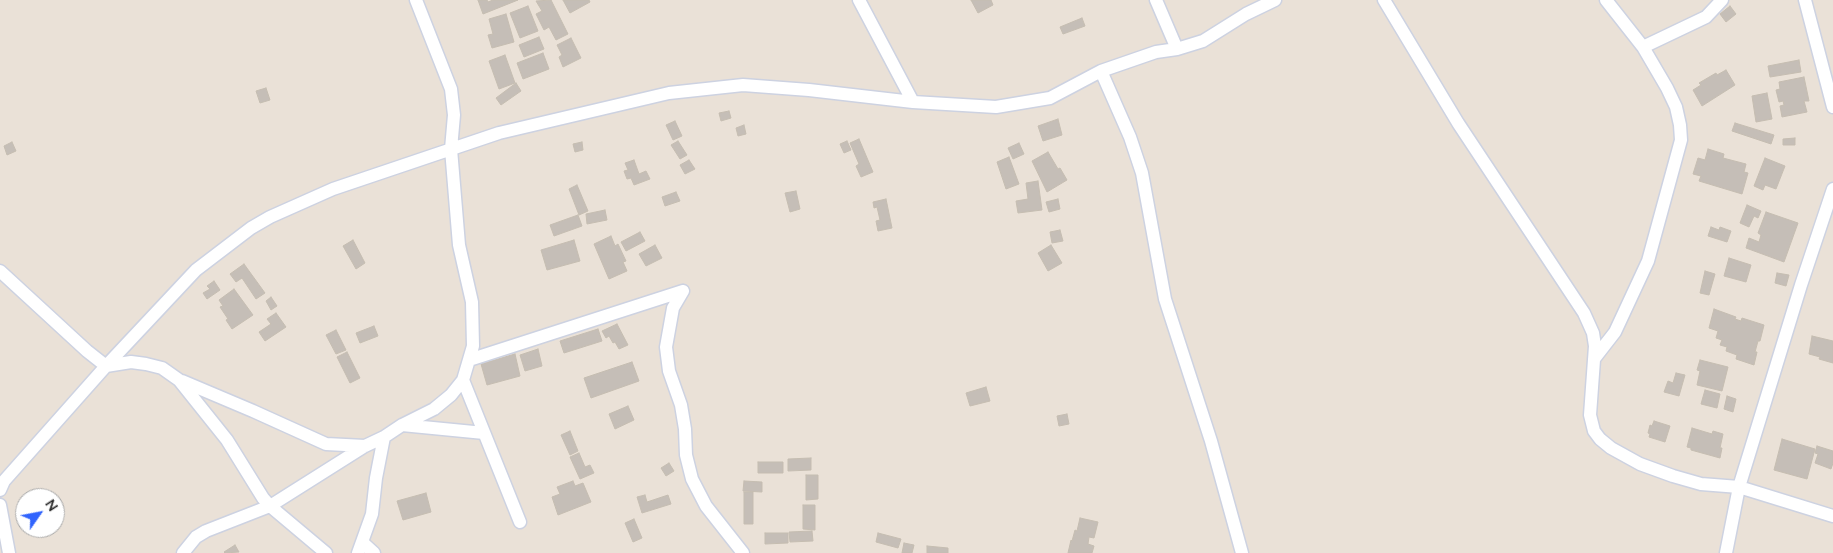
<!DOCTYPE html>
<style>
body{margin:0}
#map{position:relative;width:1833px;height:553px;overflow:hidden;background:#eae1d7;font-family:Lato,sans-serif}
canvas{display:block}
.north{position:absolute;left:15px;top:488px;width:50px;height:50px;box-sizing:border-box;background:#fff;border:1px solid #a9a9a9;border-radius:50%;rotate:57deg;font-size:14px;font-weight:700;line-height:20px;text-align:center;color:#272727}
.north::after{content:'';display:block;margin:auto;width:18px;height:22px;background:#3164fd;clip-path:polygon(50% 0,100% 100%,50% 72%,0 100%)}
</style>
<div id="map">
<canvas width="1833" height="553"></canvas>
<div class="north">N</div>
</div>
<script>
const context = document.querySelector('canvas').getContext('2d');
context.lineJoin = 'round';
function fillPath(path, color) { context.fillStyle = color; context.fill(path, 'evenodd'); }
const toPath = rows => new Path2D(rows.map(r => 'M' + r).join(''));
function stroke(path, color, width, dash) { context.strokeStyle = color; context.lineWidth = width; context.lineCap = dash ? 'butt' : 'round'; context.setLineDash(dash || []); context.stroke(path); }
const building = toPath([
 [478,0,487,0,488,2,493,0,518,0,483,14,478,0],
 [551,0,568,34,556,40,549,27,544,30,536,14,542,11,536,1,551,0],
 [563,0,589,0,590,2,570,13,563,0],
 [971,0,991,0,993,5,978,13,971,0],
 [528,6,538,31,520,38,510,13,528,6],
 [1730,6,1736,14,1726,22,1720,14,1730,6],
 [506,14,514,42,492,48,488,35,493,34,489,19,506,14],
 [1082,18,1085,26,1063,34,1060,27,1082,18],
 [539,37,544,49,524,57,519,45,539,37],
 [571,38,581,58,563,67,559,57,562,55,557,45,571,38],
 [543,53,549,69,523,79,517,63,543,53],
 [505,55,515,83,499,89,489,61,505,55],
 [1799,60,1801,72,1770,77,1768,66,1799,60],
 [1726,70,1735,85,1702,106,1693,90,1701,85,1699,83,1716,73,1717,75,1726,70],
 [1804,77,1809,101,1804,101,1807,112,1782,117,1780,106,1784,105,1783,101,1779,102,1776,90,1780,89,1779,82,1804,77],
 [516,83,521,91,501,105,496,98,516,83],
 [266,88,270,100,260,103,256,91,266,88],
 [1767,93,1772,119,1756,122,1752,96,1767,93],
 [729,111,731,118,721,121,719,113,729,111],
 [1058,119,1062,135,1043,141,1038,126,1058,119],
 [675,121,682,136,673,140,666,125,675,121],
 [1735,123,1774,135,1771,144,1732,131,1735,123],
 [744,125,746,134,738,136,736,128,744,125],
 [1795,138,1795,145,1783,145,1783,139,1795,138],
 [859,139,873,172,861,177,856,166,859,164,850,143,859,139],
 [678,141,687,155,680,159,671,145,678,141],
 [847,141,851,150,844,153,840,144,847,141],
 [12,142,16,151,7,155,4,146,12,142],
 [582,142,583,150,575,152,573,144,582,142],
 [1019,143,1024,154,1013,159,1008,148,1019,143],
 [1708,149,1724,154,1723,158,1746,164,1744,172,1748,173,1742,194,1699,181,1701,176,1693,174,1698,158,1705,160,1708,149],
 [1048,152,1058,169,1060,168,1067,180,1047,192,1032,161,1048,152],
 [1009,157,1019,184,1006,189,997,162,1009,157],
 [1765,158,1785,166,1776,189,1765,185,1763,190,1754,186,1765,158],
 [634,160,639,174,646,171,650,179,634,185,631,178,627,179,624,171,628,170,625,163,634,160],
 [689,160,695,169,685,174,680,165,689,160],
 [1038,181,1042,210,1018,213,1016,201,1028,199,1026,183,1038,181],
 [577,185,588,211,579,215,569,189,577,185],
 [796,191,800,209,790,212,785,193,796,191],
 [676,192,680,201,665,206,662,197,676,192],
 [886,199,892,228,878,231,876,221,880,220,877,207,874,208,873,202,886,199],
 [1058,199,1060,209,1049,212,1046,202,1058,199],
 [1747,205,1761,211,1758,218,1754,216,1749,227,1740,223,1747,205],
 [605,210,607,220,587,224,586,214,605,210],
 [1766,212,1798,223,1784,262,1746,248,1749,238,1759,242,1761,235,1758,233,1766,212],
 [578,215,582,226,554,236,550,225,578,215],
 [1711,227,1719,230,1720,227,1731,231,1727,242,1708,236,1711,227],
 [1060,230,1063,241,1052,243,1050,232,1060,230],
 [640,232,645,241,626,251,621,242,640,232],
 [611,236,615,246,618,244,626,261,623,262,627,271,609,279,594,244,611,236],
 [353,240,365,263,356,269,343,246,353,240],
 [574,240,580,261,547,270,541,250,574,240],
 [655,245,662,258,646,266,639,254,655,245],
 [1051,245,1062,263,1048,271,1038,253,1051,245],
 [1729,258,1751,265,1746,282,1724,276,1729,258],
 [244,264,265,293,256,299,242,278,236,282,230,274,244,264],
 [1705,271,1715,274,1709,295,1700,293,1705,271],
 [1777,273,1789,275,1786,286,1775,283,1777,273],
 [214,281,220,290,207,299,203,293,210,289,207,286,214,281],
 [234,289,253,315,232,329,226,320,228,319,220,307,223,306,219,300,234,289],
 [271,297,277,306,271,310,266,301,271,297],
 [1714,309,1736,317,1735,319,1741,321,1742,318,1764,325,1760,341,1758,341,1755,352,1757,352,1754,365,1736,359,1737,355,1726,351,1727,347,1720,345,1722,340,1716,338,1718,331,1709,328,1714,309],
 [276,313,286,327,265,341,259,332,271,324,267,319,276,313],
 [617,324,628,345,619,349,615,342,613,343,609,336,606,338,602,331,617,324],
 [374,326,378,336,360,343,356,333,374,326],
 [598,329,602,341,564,353,560,341,598,329],
 [336,330,346,350,336,354,326,335,336,330],
 [1812,336,1833,341,1833,363,1819,359,1820,357,1809,354,1812,336],
 [538,349,542,366,525,371,520,355,538,349],
 [347,352,360,378,350,383,337,357,347,352],
 [515,354,520,376,487,385,481,364,515,354],
 [1700,360,1728,367,1722,391,1697,385,1700,371,1697,370,1700,360],
 [632,362,639,381,591,398,584,378,632,362],
 [1676,373,1685,375,1679,396,1664,392,1668,381,1673,383,1676,373],
 [986,387,990,401,970,406,966,393,986,387],
 [1705,390,1720,394,1717,408,1701,404,1705,390],
 [1727,396,1736,399,1733,412,1724,409,1727,396],
 [628,406,634,420,615,429,609,414,628,406],
 [1067,414,1069,424,1059,426,1057,416,1067,414],
 [1654,421,1670,426,1665,442,1649,437,1650,434,1648,433,1650,425,1652,426,1654,421],
 [1692,428,1712,434,1713,431,1723,434,1720,448,1722,448,1720,458,1691,450,1691,448,1687,447,1692,428],
 [570,431,578,451,570,455,561,435,570,431],
 [1782,439,1815,449,1807,479,1774,470,1782,439],
 [1817,446,1833,451,1833,463,1831,469,1815,463,1818,454,1815,453,1817,446],
 [579,453,585,467,590,465,594,473,580,479,570,457,579,453],
 [811,458,811,470,788,471,788,459,811,458],
 [758,462,783,462,783,473,758,473,758,462],
 [669,463,674,471,666,476,661,468,669,463],
 [806,475,818,475,818,499,806,500,806,475],
 [573,481,575,486,583,483,591,502,558,515,552,497,560,494,557,487,573,481],
 [744,481,762,482,762,492,743,491,744,481],
 [744,492,753,492,753,524,744,524,744,492],
 [426,493,431,512,403,520,397,501,426,493],
 [645,495,647,502,668,495,671,504,642,513,637,497,645,495],
 [803,505,815,505,815,530,803,529,803,505],
 [1080,518,1098,522,1094,538,1089,537,1088,544,1094,546,1092,553,1068,553,1071,540,1072,541,1075,530,1077,531,1080,518],
 [634,519,642,538,633,542,625,523,634,519],
 [812,531,813,541,790,542,789,532,812,531],
 [765,533,788,533,788,543,765,544,765,533],
 [878,533,901,539,898,548,876,542,878,533],
 [904,543,914,545,912,553,902,553,904,543],
 [235,545,239,552,225,553,224,552,235,545],
 [927,546,948,548,948,553,927,553,927,546]
]);
fillPath(building, '#c5beb7');
stroke(building, '#c5bdb1', 1);
const street = toPath([
 [859,0,913,102],
 [1156,0,1177,49],
 [1384,0,1458,123,1584,313,1593,333,1595,346,1590,415,1594,431,1600,439,1611,448,1640,464,1673,476,1701,484,1739,487,1833,516],
 [1805,0,1833,107],
 [1643,47,1706,17,1722,0],
 [1101,71,1130,137,1142,173,1165,299,1211,441,1242,553],
 [0,271,87,351,106,366,131,362,146,364,162,368,179,380,227,440,263,498,270,506,326,553],
 [683,291,673,308,666,347,669,371,681,405,685,429,686,455,692,479,706,506,743,553],
 [1594,359,1615,332,1648,261,1681,140,1680,125,1676,107,1667,88,1643,47,1606,0],
 [469,360,683,291],
 [463,380,520,522],
 [182,381,253,411,326,444,365,446],
 [402,425,484,433],
 [0,490,4,481,106,366,196,270,251,228,270,217,333,189,499,133,669,93,743,85,809,90,913,102,996,107,1050,98,1101,71,1156,52,1177,49,1203,41,1246,14,1275,0],
 [0,505,9,553],
 [362,542,374,553],
 [183,553,196,537,206,531,270,506,365,446,384,437,402,425,434,409,451,395,463,380,473,346,472,302,459,245,451,149,454,115,451,89,416,0],
 [358,553,372,514,376,478,384,437],
 [1726,553,1739,487,1801,285,1833,189]
]);
stroke(street, '#cdd2e1', 15);
stroke(street, '#fff', 12);
</script>
